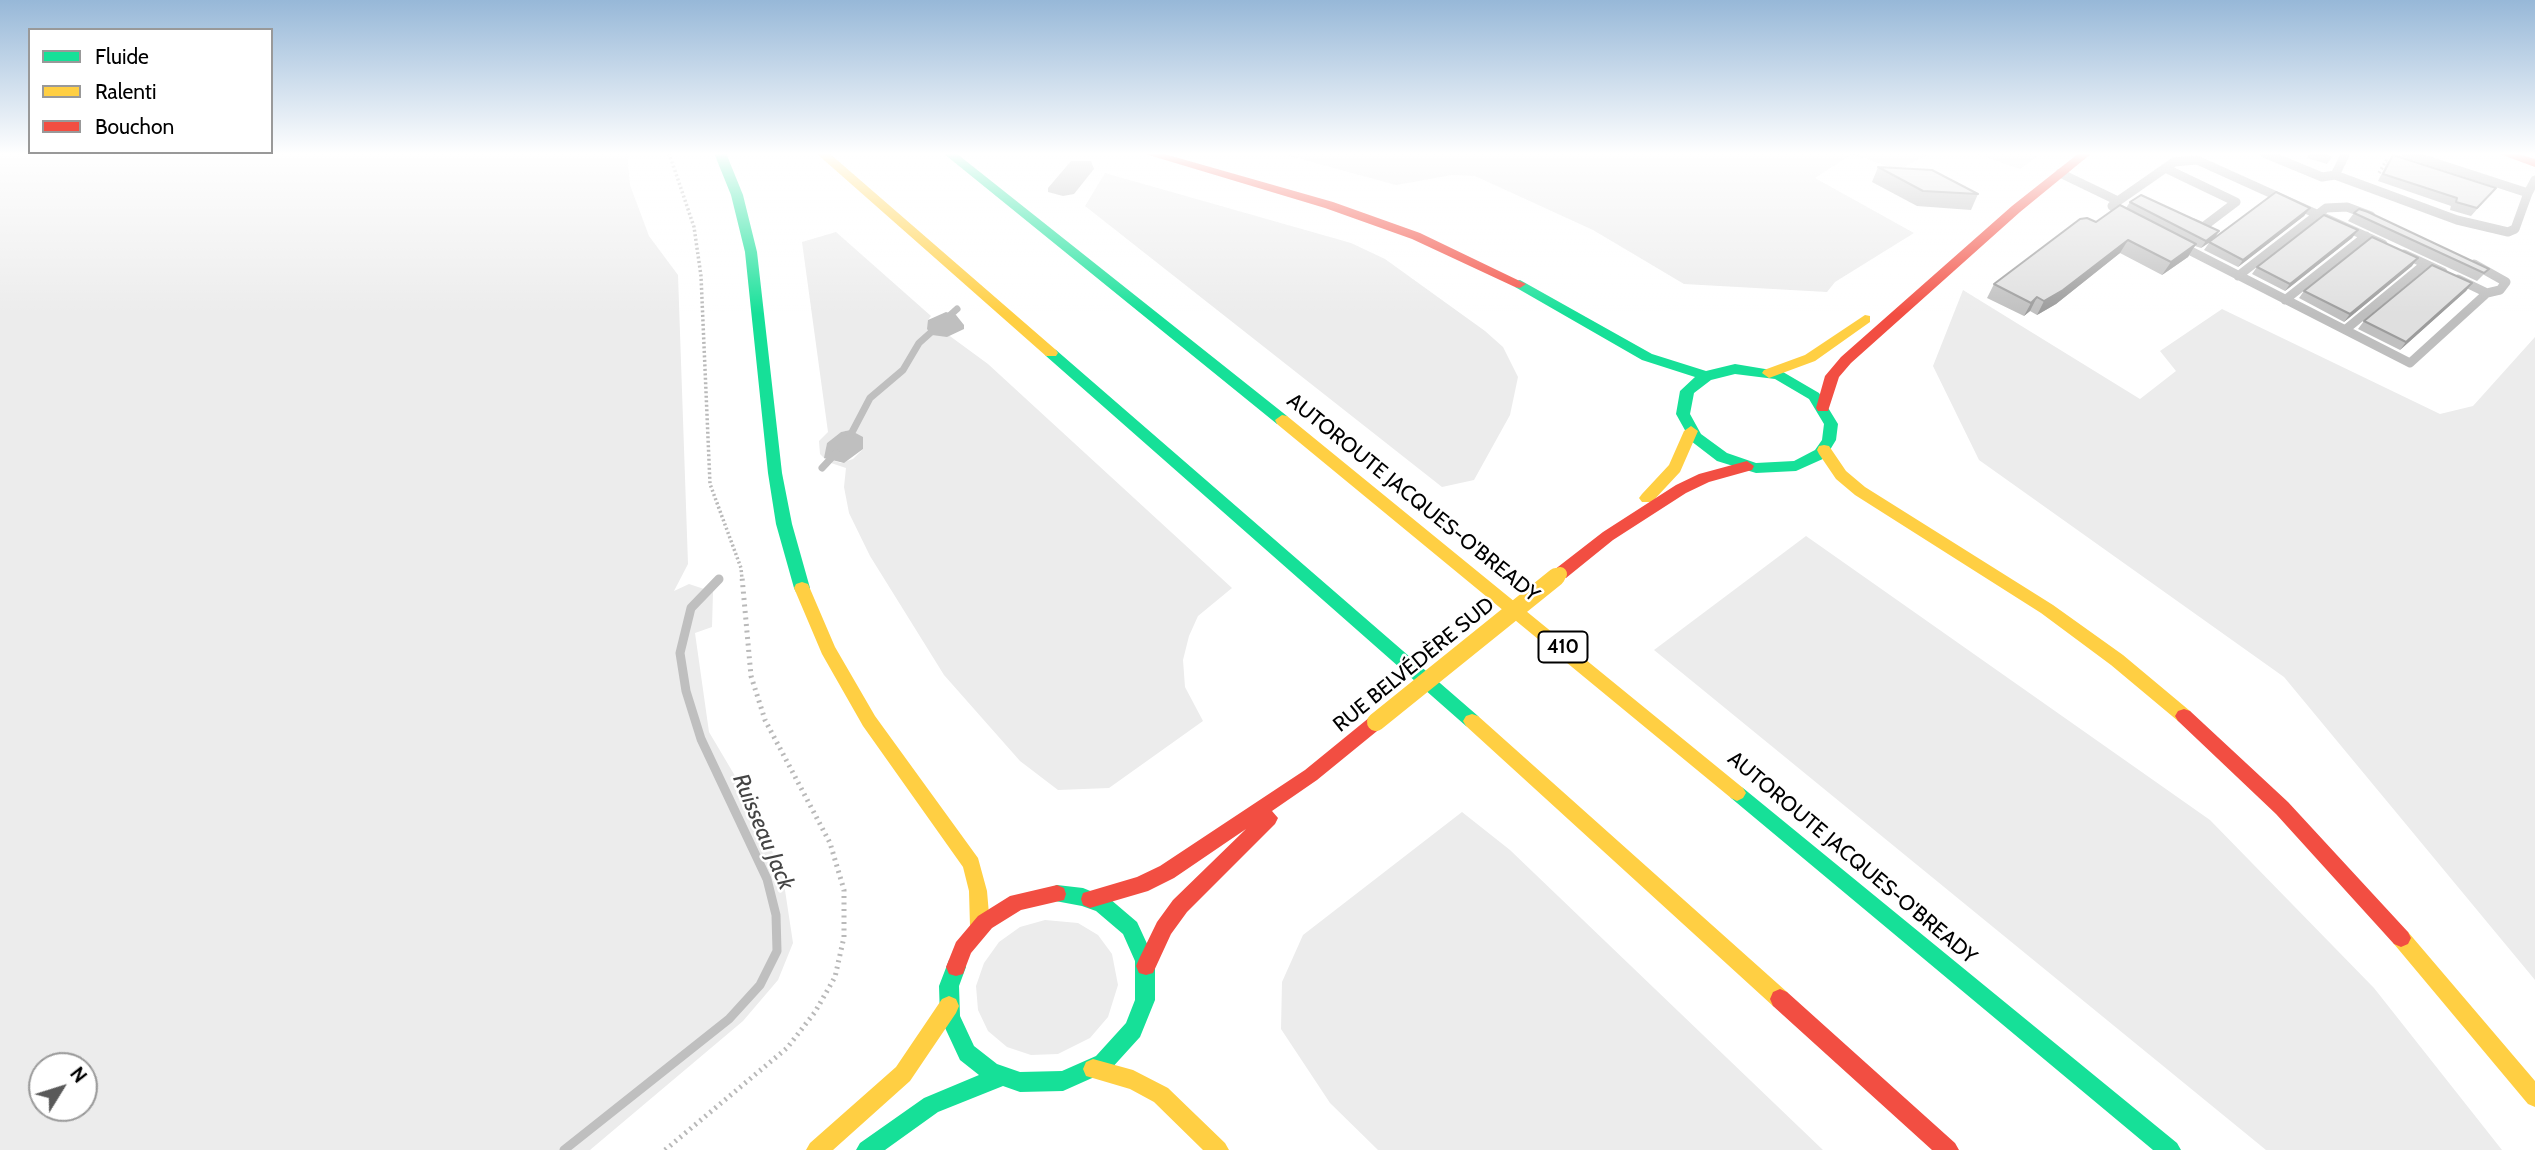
<!DOCTYPE html>
<meta charset="utf-8">
<style>
body{margin:0}
#map{position:relative;width:2535px;height:1150px;overflow:hidden;background:#fff;font-family:Cabin,sans-serif}
canvas{display:block}
.legend{position:absolute;left:28px;top:28px;width:245px;height:126px;box-sizing:border-box;background:#fff;border:2px solid #999;margin:0;padding:9px 12px;list-style:none;font-size:21px;color:#000}
.legend li{display:flex;align-items:center;gap:14px;height:35px}
.legend b{width:35px;border:2px solid #999}
.north{position:absolute;left:28px;top:1052px;width:70px;height:70px;box-sizing:border-box;background:#fff;border:2px solid #999;border-radius:50%;rotate:52deg;font-size:19px;font-weight:700;line-height:28px;text-align:center;color:#000}
.north::after{content:'';display:block;margin:auto;width:24px;height:32px;background:#595959;clip-path:polygon(50% 0,100% 100%,50% 72%,0 100%)}
</style>
<div id="map">
<canvas width="2535" height="1150"></canvas>
<ul class="legend">
<li><b style="height:9px;background:#16e098"></b>Fluide</li>
<li><b style="height:9px;background:#ffcf43"></b>Ralenti</li>
<li><b style="height:9px;background:#f24e42"></b>Bouchon</li>
</ul>
<div class="north">N</div>
</div>
<script>
const context = document.querySelector('canvas').getContext('2d');
context.lineJoin = 'round';
function fillPath(path, color) { context.fillStyle = color; context.fill(path, 'evenodd'); }
const toPath = rows => new Path2D(rows.map(r => 'M' + r).join(''));
function stroke(path, color, width, dash) { context.strokeStyle = color; context.lineWidth = width; context.lineCap = dash ? 'butt' : 'round'; context.setLineDash(dash || []); context.stroke(path); }
function write(font, color, halo, rows, align = 'center') {
  context.font = font + ' Cabin,sans-serif'; context.lineWidth = 5; context.setLineDash([]); context.textBaseline = 'middle'; context.strokeStyle = halo; context.fillStyle = color; for (const [text, x, y, turn = 0] of rows) {
    context.save(); context.translate(x, y); context.rotate((+turn || 0) * Math.PI / 180); context.textAlign = isNaN(turn) ? turn : align; if (halo) context.strokeText(text, 0, 0); context.fillText(text, 0, 0); context.restore();
  }
}
fillPath(toPath([
 [0,153,627,153,630,185,649,236,678,275,688,564,674,591,689,584,713,592,712,627,695,633,709,732,754,808,783,877,793,943,778,980,743,1021,590,1150,0,1150],
 [42,1066,84,1066,84,1108,42,1108],
 [1279,153,1929,153,1899,170,1852,154,1815,178,1914,233,1835,282,1827,292,1684,284,1593,230,1475,176,1452,175,1396,185],
 [1974,153,2028,153,2037,157,2020,169],
 [1105,173,1351,243,1385,259,1485,331,1503,347,1518,377,1510,415,1474,480,1442,487,1085,206],
 [836,232,931,316,928,320,988,364,1232,588,1198,616,1189,636,1183,660,1185,687,1203,721,1109,788,1058,790,1020,761,944,675,870,556,849,513,844,487,846,468,828,462,820,454,819,441,828,432,802,242],
 [850,430,855,431,863,449,853,459,841,463,825,458,827,443,841,432],
 [1963,290,2140,399,2176,371,2160,351,2222,309,2440,414,2473,406,2535,337,2535,980,2284,677,1979,460,1933,366],
 [1806,536,2210,820,2374,988,2502,1150,2266,1150,1654,650],
 [1462,812,1510,850,1823,1150,1378,1150,1330,1103,1281,1029,1282,982,1303,935],
 [1045,920,1078,923,1098,935,1112,954,1118,985,1108,1017,1090,1038,1058,1054,1031,1055,1007,1047,988,1031,978,1010,976,986,984,963,999,942,1020,927]
]), '#ececec');
fillPath(toPath([
 [1071,161,1091,161,1094,169,1074,194,1063,196,1048,192,1048,188],
 [946,312,956,315,964,325,964,329,947,337,932,335,927,329,928,320],
 [850,430,863,437,863,449,844,463,824,458,827,443,841,432]
]), '#bfbfbf');
stroke(toPath([
 [849,438,870,398,903,370,919,343,957,309],
 [822,468,836,453]
]), '#bfbfbf', 7);
stroke(toPath([
 [564,1150,729,1019,760,985,777,951,776,915,767,879,701,739,686,691,680,653,691,608,719,579]
]), '#bfbfbf', 9);
stroke(toPath([
 [669,153,694,227,701,276,710,484,741,568,742,579],
 [2379,173,2386,161,2391,162]
]), '#b9b9b9', 3.5, [2, 2.5]);
stroke(toPath([
 [665,1150,787,1048,815,1012,835,977,844,937,844,890,830,843,765,720,751,676,742,577]
]), '#b9b9b9', 5, [2, 4.5]);
stroke(toPath([
 [2264,153,2322,177,2335,175,2346,153],
 [2405,153,2528,193,2535,180],
 [2165,168,2236,202,2203,227,2194,223],
 [2060,173,2118,201,2174,162,2197,160,2383,244],
 [2335,175,2457,220,2508,232,2515,229,2528,193],
 [2118,201,2112,206,2124,217],
 [2179,245,2410,363,2487,293,2458,279],
 [2404,254,2443,272],
 [2474,264,2506,282,2500,290,2487,293],
 [2238,276,2326,208,2347,207,2371,216],
 [2285,300,2366,236],
 [2345,330,2425,264]
]), '#bebebe', 9);
fillPath(toPath([
 [714,153,726,153,743,195,757,252,782,473,792,524,810,588,808,592,802,594,796,592,794,588,776,524,768,473,745,252,731,195,714,153],
 [943,153,956,153,1287,416,1289,420,1287,424,1277,424,943,153],
 [1520,280,1652,354,1706,371,1735,364,1783,372,1819,393,1838,424,1836,440,1825,458,1796,471,1756,473,1717,461,1691,441,1676,414,1680,391,1695,377,1642,360,1515,287,1515,281,1520,280],
 [1735,374,1775,379,1809,399,1824,424,1822,440,1815,450,1794,461,1756,463,1727,453,1701,434,1690,414,1694,393,1711,380,1735,374],
 [1051,348,1056,350,1478,716,1481,721,1478,726,1472,728,1466,726,1046,356,1044,353,1046,350,1051,348],
 [1737,785,1743,788,2177,1143,2181,1150,2153,1150,1731,798,1728,793,1731,788,1737,785],
 [1057,885,1083,888,1110,899,1137,922,1155,961,1155,1000,1140,1037,1110,1070,1063,1091,1020,1092,1003,1086,938,1112,885,1150,856,1150,860,1143,924,1098,979,1075,960,1060,940,1017,939,986,949,960,956,958,963,960,966,967,959,986,960,1016,974,1046,997,1064,1020,1072,1062,1071,1096,1056,1126,1023,1135,1000,1135,961,1123,934,1096,911,1082,906,1050,900,1048,894,1050,888,1057,885]
]), '#16e098');
fillPath(toPath([
 [816,153,829,153,1056,350,1058,353,1056,356,1046,356,816,153],
 [1865,315,1870,316,1870,322,1815,361,1769,378,1762,373,1764,370,1805,355,1865,315],
 [1282,415,1287,416,1743,788,1746,793,1743,798,1737,801,1731,798,1277,424,1275,420,1282,415],
 [1691,426,1698,431,1680,472,1652,502,1642,502,1639,498,1642,494,1669,465,1684,431,1691,426],
 [1824,445,1829,446,1846,471,1865,487,2053,605,2123,655,2190,711,2193,716,2190,721,2184,723,2178,721,2111,665,2041,613,1855,495,1836,479,1819,454,1817,450,1819,446,1824,445],
 [802,582,808,584,835,647,875,716,978,858,987,891,990,926,987,932,980,935,973,932,970,926,969,891,963,867,863,726,822,654,794,588,796,584,802,582],
 [1472,714,1478,716,1787,992,1790,999,1787,1006,1780,1009,1773,1006,1466,726,1463,721,1466,716,1472,714],
 [2401,929,2408,932,2535,1081,2535,1107,2528,1104,2394,944,2391,938,2394,932,2401,929],
 [949,996,956,999,959,1006,956,1013,910,1081,833,1150,806,1150,810,1143,896,1067,942,999,949,996],
 [1093,1059,1133,1070,1168,1088,1225,1143,1229,1150,1203,1150,1154,1102,1130,1089,1086,1076,1083,1069,1086,1062,1093,1059]
]), '#ffcf43');
fillPath(toPath([
 [1142,153,1161,153,1333,202,1420,233,1526,284,1520,288,1515,287,1412,239,1325,208,1142,153],
 [2079,153,2092,153,2020,212,1851,363,1839,377,1828,411,1818,411,1816,408,1825,376,1841,357,2012,206,2079,153],
 [2497,153,2515,153,2535,159,2535,167,2497,153],
 [1747,461,1754,466,1752,470,1709,482,1686,493,1613,540,1566,578,1554,578,1552,574,1554,570,1603,532,1676,485,1699,474,1747,461],
 [2184,709,2190,711,2288,802,2408,932,2411,938,2408,944,2401,947,2394,944,2276,814,2178,721,2175,716,2178,711,2184,709],
 [1376,715,1382,717,1385,722,1382,727,1317,780,1272,811,1278,818,1275,824,1187,912,1171,934,1153,973,1146,975,1139,973,1136,966,1139,959,1157,922,1173,900,1246,829,1174,878,1148,891,1090,908,1083,905,1081,899,1083,893,1137,877,1160,866,1305,770,1370,717,1376,715],
 [1057,885,1064,888,1066,894,1064,900,1021,910,992,928,971,953,963,974,956,976,949,974,946,967,956,942,978,916,1010,896,1057,885],
 [1780,989,1787,992,1955,1143,1959,1150,1932,1150,1773,1006,1770,999,1773,992,1780,989]
]), '#f24e42');
stroke(toPath([
 [1554,579,1560,574]
]), '#ffcf43', 14);
stroke(toPath([
 [1376,722,1556,577]
]), '#ffcf43', 18);
fillPath(toPath([
 [2310,153,2326,153,2332,157,2327,164,2307,158],
 [2393,155,2496,188,2471,216,2450,210,2451,206,2378,181,2387,163],
 [1878,167,1978,194,1971,210,1917,206,1872,182],
 [2130,202,2219,231,2214,238,2310,208,2304,216,2238,267,2204,250,2209,243,2201,248,2195,246,2188,257,2162,275,2120,253,2056,304,2037,315,2030,311,2024,316,1987,298,1994,284,2096,222,2126,208],
 [2354,213,2489,269,2477,281,2348,221],
 [2358,230,2352,238,2285,291,2252,274,2257,267],
 [2412,266,2344,322,2299,298,2304,291],
 [2472,283,2466,291,2400,350,2358,329,2364,321]
]), '#c0c0c0');
fillPath(toPath([
 [2310,208,2304,216,2238,267,2243,260],
 [2358,230,2352,238,2285,291,2290,284],
 [2219,231,2214,239,2201,248,2206,241],
 [2128,240,2120,253,2056,304,2037,315,2044,301],
 [2196,244,2188,257,2162,275,2171,262],
 [2418,258,2412,266,2344,322,2350,314],
 [2472,283,2466,291,2400,350,2406,342],
 [2037,297,2030,311,2024,316,2031,303]
]), '#9c9c9c');
const building = toPath([
 [2393,155,2496,188,2477,208,2456,202,2457,198,2383,174,2393,155],
 [1878,167,1932,170,1978,194,1923,191,1878,167],
 [2276,192,2310,208,2243,260,2209,242,2276,192],
 [2141,195,2219,231,2206,241,2130,202,2141,195],
 [2120,205,2196,244,2171,262,2128,240,2063,290,2044,301,2037,297,2031,303,1994,284,2080,219,2087,218,2096,222,2120,205],
 [2359,209,2368,212,2489,269,2484,273,2354,213,2359,209],
 [2324,215,2358,230,2290,284,2257,267,2324,215],
 [2372,237,2418,258,2350,314,2304,291,2372,237],
 [2432,265,2472,283,2406,342,2364,321,2432,265]
]);
fillPath(building, '#dfdfdf');
stroke(building, '#9c9c9c', 2);
const sky = context.createLinearGradient(0, 0, 0, 314);
sky.addColorStop(0, '#97b8d8');
sky.addColorStop(0.49, '#fff');
sky.addColorStop(1, '#ffffff00');
context.fillStyle = sky;
context.fillRect(0, 0, 2535, 314);
for (const [x, y, w] of [
 [1563,647,49]
]) { const box = new Path2D(); box.roundRect(x - w / 2, y - 15.5, w, 31, 5); context.fillStyle = '#fff'; context.fill(box); stroke(box, '#000', 2); }
write('bold 19px', '#000', null, [
 ["410",1563,647]
]);
write('21px', '#000', '#fff', [
 ["AUTOROUTE JACQUES-O'BREADY",1413,498,39],
 ["RUE BELVÉDÈRE SUD",1414,665,-39],
 ["AUTOROUTE JACQUES-O'BREADY",1852,858,40]
]);
write('italic 23px', '#444', '#fff', [
 ["Ruisseau Jack",763,832,67]
]);
</script>
